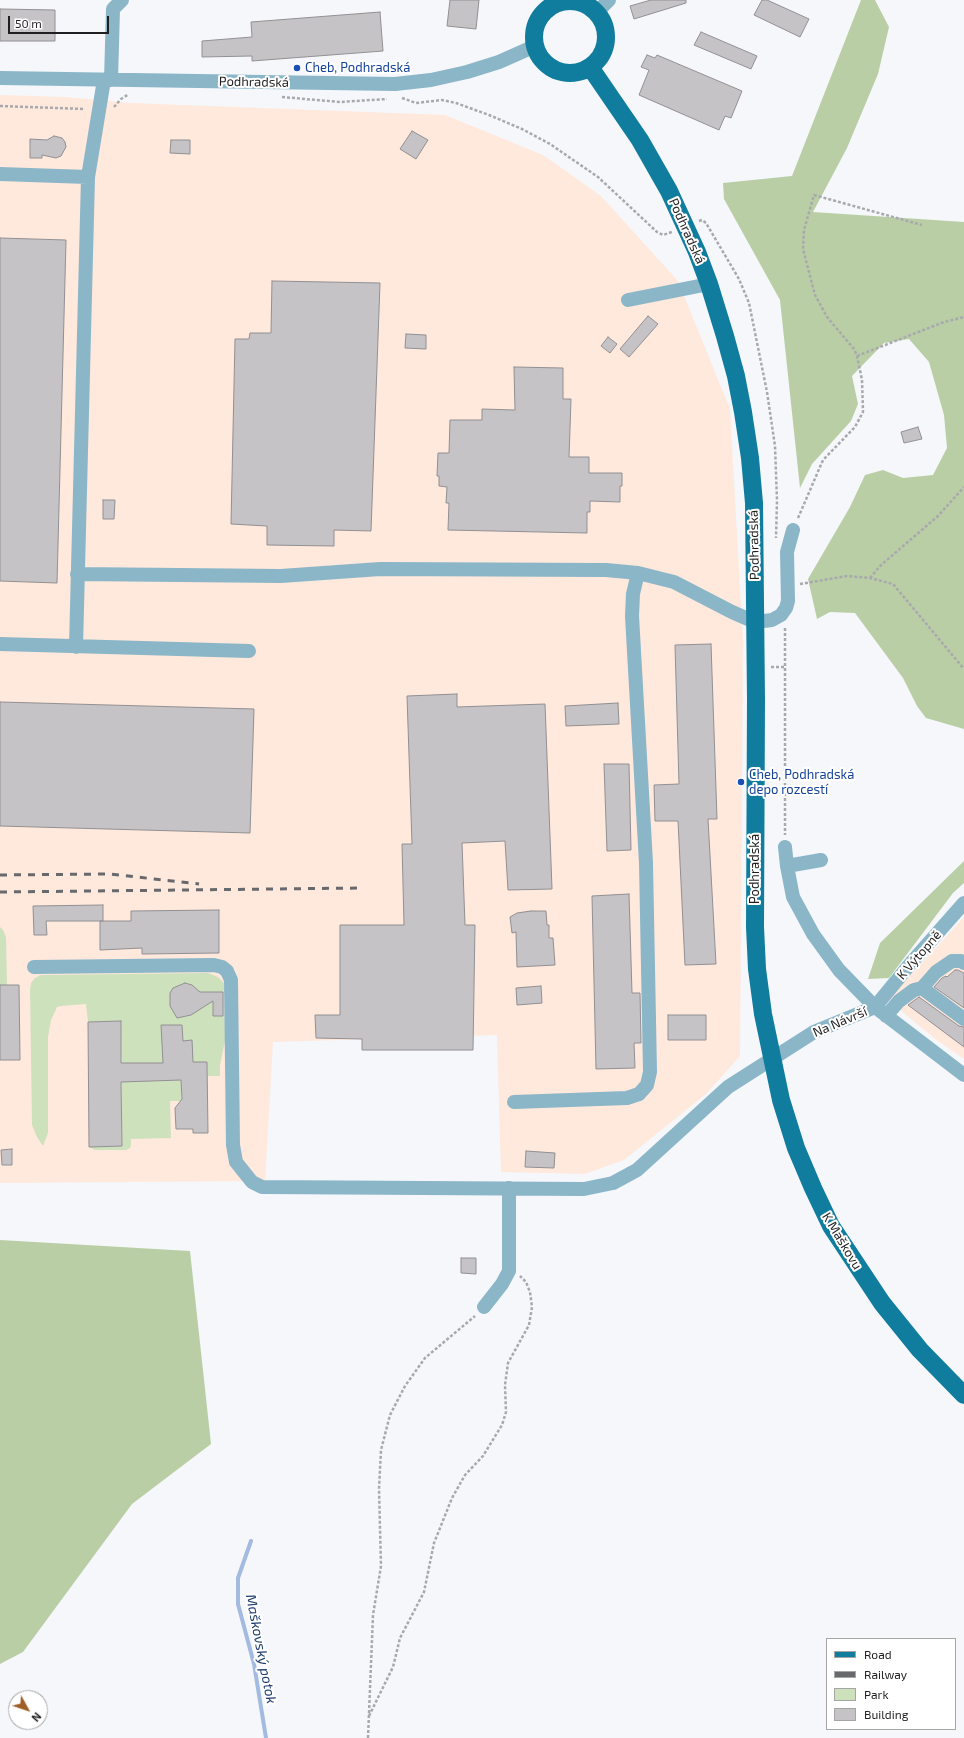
<!DOCTYPE html>
<meta charset="utf-8">
<style>
body{margin:0}
#map{position:relative;width:964px;height:1738px;overflow:hidden;background:#f5f7fb;font-family:"Exo 2",sans-serif}
canvas{display:block}
.legend{position:absolute;left:826px;top:1638px;width:130px;height:92px;box-sizing:border-box;background:#fff;border:1px solid #a5a5a6;margin:0;padding:5px 7px;list-style:none;font-size:12px;color:#1f1f21}
.legend li{display:flex;align-items:center;gap:8px;height:20px}
.legend b{width:20px;border:1px solid #a5a5a6}
.north{position:absolute;left:8px;top:1690px;width:40px;height:40px;box-sizing:border-box;background:#fff;border:1px solid #a5a5a6;border-radius:50%;rotate:130deg;font-size:11px;font-weight:700;line-height:16px;text-align:center;color:#1f1f21}
.north::after{content:'';display:block;margin:auto;width:14px;height:18px;background:#9e5f26;clip-path:polygon(50% 0,100% 100%,50% 72%,0 100%)}
.scale{position:absolute;left:8px;top:16px;width:101px;height:18px;box-sizing:border-box;border:2px solid #1f1f21;border-top:0;padding-left:5px;font-size:12px;line-height:14px;white-space:nowrap;color:#1f1f21;-webkit-text-stroke:3px #fff;paint-order:stroke}
</style>
<div id="map">
<canvas width="964" height="1738"></canvas>
<ul class="legend">
<li><b style="height:5px;background:#117d9e"></b>Road</li>
<li><b style="height:5px;background:#68696c"></b>Railway</li>
<li><b style="height:11px;background:#cee1bd"></b>Park</li>
<li><b style="height:11px;background:#c6c3c6"></b>Building</li>
</ul>
<div class="north">N</div>
<div class="scale">50 m</div>
</div>
<script>
const context = document.querySelector('canvas').getContext('2d');
context.lineJoin = 'round';
function fillPath(path, color) { context.fillStyle = color; context.fill(path, 'evenodd'); }
const toPath = rows => new Path2D(rows.map(r => 'M' + r).join(''));
function stroke(path, color, width, dash) { context.strokeStyle = color; context.lineWidth = width; context.lineCap = dash ? 'butt' : 'round'; context.setLineDash(dash || []); context.stroke(path); }
function write(font, color, halo, rows, align = 'center') {
  context.font = font + ' "Exo 2",sans-serif'; context.lineWidth = 4; context.setLineDash([]); context.textBaseline = 'middle'; context.strokeStyle = halo; context.fillStyle = color; for (const [text, x, y, turn = 0] of rows) {
    context.save(); context.translate(x, y); context.rotate((+turn || 0) * Math.PI / 180); context.textAlign = isNaN(turn) ? turn : align; if (halo) context.strokeText(text, 0, 0); context.fillText(text, 0, 0); context.restore();
  }
}
fillPath(toPath([
 [0,95,65,97,131,103,445,115,543,155,601,196,678,281,730,409,743,643,740,1056,706,1094,624,1160,585,1174,501,1172,497,1035,273,1042,265,1181,0,1183],
 [964,917,964,1059,934,1038,888,1000]
]), '#ffe8dc');
fillPath(toPath([
 [0,927,3,930,6,937,7,985,0,985],
 [208,973,218,977,224,983,226,992,224,993,225,1035,226,1036,220,1065,220,1076,208,1076,207,1062,181,1063,163,1057,163,1063,138,1063,138,1081,181,1080,181,1101,170,1101,171,1138,131,1139,131,1145,130,1148,126,1150,95,1150,89,1147,122,1146,121,1021,88,1022,86,1004,61,1006,57,1007,51,1020,48,1037,48,1133,43,1146,37,1137,32,1125,30,989,31,983,35,978,41,975]
]), '#cee1bd');
fillPath(toPath([
 [861,0,875,0,889,27,878,74,847,148,813,212,964,222,964,729,926,718,917,706,903,678,855,613,830,612,817,619,808,579,850,507,865,475,883,470,903,478,933,475,947,448,944,415,929,362,909,339,884,343,852,376,858,404,851,421,812,464,800,488,780,300,724,199,723,183,792,176],
 [964,861,964,883,953,893,889,978,868,979,880,943],
 [0,1240,190,1251,211,1444,132,1504,23,1652,0,1664]
]), '#bacea6');
stroke(toPath([
 [251,1541,238,1578,238,1604,254,1664,266,1738]
]), '#a3bbe0', 4);
const building = toPath([
 [450,0,479,0,476,29,447,26,450,0],
 [651,0,686,0,686,3,634,19,630,6,651,0],
 [762,0,767,0,809,19,800,37,754,15,762,0],
 [0,9,55,10,55,41,0,41,0,9],
 [380,12,383,51,252,61,252,56,202,57,202,41,252,37,251,22,380,12],
 [701,32,757,56,751,69,694,45,701,32],
 [647,55,655,58,657,55,742,91,731,118,725,116,719,130,639,95,649,70,641,67,647,55],
 [412,131,428,140,416,159,400,149,412,131],
 [54,136,62,138,65,142,66,147,61,156,56,158,42,155,42,158,30,158,30,139,47,140,54,136],
 [171,140,190,140,190,154,170,153,171,140],
 [0,238,66,240,57,583,0,581,0,238],
 [272,281,380,283,371,531,334,530,334,546,267,545,267,526,231,524,235,339,249,339,250,333,271,333,272,281],
 [648,316,658,324,629,357,620,349,648,316],
 [406,334,426,335,426,349,405,348,406,334],
 [608,337,617,344,610,353,601,346,608,337],
 [514,367,563,368,563,399,571,399,569,457,589,457,589,473,622,473,622,486,620,486,620,502,590,501,590,512,587,512,587,533,448,530,449,503,446,503,447,487,439,486,439,476,437,476,438,453,449,453,450,420,482,420,482,409,515,410,514,367],
 [918,427,922,439,904,443,901,432,918,427],
 [103,500,115,500,114,519,103,519,103,500],
 [711,644,717,819,708,819,716,964,685,965,678,821,655,821,654,785,679,784,675,645,711,644],
 [457,694,457,707,545,704,552,889,508,890,505,841,462,843,465,925,475,925,473,1050,362,1050,362,1039,316,1038,315,1015,340,1015,340,925,404,925,402,844,412,844,407,696,457,694],
 [0,702,254,709,250,833,0,826,0,702],
 [618,703,619,724,566,726,565,706,618,703],
 [604,764,629,764,631,850,607,851,604,764],
 [629,894,632,993,640,993,641,1043,634,1043,635,1068,596,1069,592,896,629,894],
 [103,905,103,921,46,921,47,935,34,935,33,906,103,905],
 [219,910,219,953,142,954,142,948,100,950,100,921,131,921,131,911,219,910],
 [531,911,546,911,547,925,549,925,549,938,553,938,555,965,517,967,516,932,512,933,510,917,517,913,531,911],
 [955,970,958,970,964,973,964,1008,934,987,942,978,946,976,947,977,955,970],
 [185,983,192,985,200,992,223,992,223,1016,213,1016,213,1001,191,1015,177,1018,170,1006,170,993,173,988,185,983],
 [0,985,19,985,20,1060,0,1060,0,985],
 [541,986,542,1003,517,1005,516,988,541,986],
 [919,997,959,1026,964,1027,964,1047,908,1005,919,997],
 [668,1015,706,1015,706,1040,668,1040,668,1015],
 [121,1021,121,1063,163,1063,161,1025,182,1025,183,1041,192,1040,193,1062,207,1062,208,1133,193,1133,193,1129,176,1129,175,1108,182,1099,181,1080,121,1082,122,1146,89,1147,88,1022,121,1021],
 [12,1149,12,1165,2,1165,1,1150,12,1149],
 [526,1151,555,1153,554,1168,525,1167,526,1151],
 [461,1258,476,1258,476,1274,461,1273,461,1258]
]);
fillPath(building, '#c6c3c6');
stroke(building, '#929093', 1);
stroke(toPath([
 [282,97,340,102,387,99],
 [402,98,416,103,442,100,456,103,489,115,522,129,550,144,598,177,657,232,663,235,672,232],
 [0,106,85,109],
 [114,107,121,99,129,94],
 [699,221,702,220,706,223,739,279,749,303,767,392,775,446,777,501,776,538],
 [857,356,944,322,964,317],
 [798,518,823,460,855,427,863,412,862,380,857,356,854,349,827,317,815,295,803,249,804,230,814,195,922,225],
 [870,578,880,566,938,516,964,487],
 [800,584,847,576,870,578,893,584,964,669],
 [785,628,785,835],
 [771,667,784,667],
 [369,1716,393,1667,400,1638,424,1592,434,1543,452,1498,465,1475,483,1456,502,1425,506,1412,505,1385,508,1363,529,1325,532,1307,530,1292,526,1282,520,1276],
 [368,1738,373,1615,381,1566,379,1489,381,1450,390,1415,405,1386,425,1358,475,1316]
]), '#a8a9ad', 2.5, [3, 2]);
stroke(toPath([
 [596,13,609,0],
 [0,78,395,84,431,80,467,72,499,62,535,46],
 [111,80,113,9,122,0],
 [0,174,88,177,104,80],
 [628,300,709,284],
 [77,574,281,576,380,569,606,570,638,573,674,582,732,612,755,622,772,620,781,615,786,608,788,601,787,552,793,530],
 [0,644,249,651],
 [76,647,88,177],
 [785,847,787,866,793,897,813,934,839,970,875,1007,964,1075],
 [787,866,821,860],
 [34,967,214,965,222,967,227,971,231,980,233,1145,236,1162,252,1182,262,1187,584,1189,613,1183,637,1170,728,1087,814,1032,875,1007,911,963,964,903],
 [922,988,964,1019],
 [886,1016,899,1001,914,990,922,988,936,972,952,961,961,961,964,963],
 [514,1102,627,1098,639,1094,647,1085,650,1072,646,863,632,616,633,594,638,573],
 [484,1307,502,1284,509,1271,509,1188]
]), '#8ab6c8', 14);
stroke(toPath([
 '534 37a36 36 0 1 1 72 0a36 36 0 1 1-72 0Z',
 [590,67,640,140,669,191,697,252,709,284,725,336,736,376,743,412,750,458,754,503,756,700,755,927,757,969,763,1014,781,1100,796,1148,813,1188,831,1226,882,1303,920,1350,964,1395]
]), '#117d9e', 18);
stroke(toPath([
 [0,875,110,874,199,884],
 [0,892,363,888]
]), '#68696c', 3, [7, 7]);
for (const [x, y, r, color] of [
 [297,68,4,"#1a4fb4"],
 [741,782,4,"#1a4fb4"]
]) { const dot = new Path2D(); dot.arc(x, y, r, 0, 2 * Math.PI); context.fillStyle = color; context.fill(dot); stroke(dot, '#fff', 1.5); }
write('13px', '#164399', '#fff', [
 ["Cheb, Podhradská",305,68],
 ["Cheb, Podhradská",749,775],
 ["depo rozcestí",749,790]
], 'left');
write('13px', '#1f1f21', '#fff', [
 ["Podhradská",254,82,1],
 ["Podhradská",687,231,66],
 ["Podhradská",754,545,-91],
 ["Podhradská",755,869,-90],
 ["K Výtopně",919,955,-49],
 ["Na Návrší",840,1022,-23],
 ["K Maškovu",842,1241,59]
]);
write('italic 14px', '#1f3e6d', '#fff', [
 ["Maškovský potok",261,1649,79]
]);
</script>
